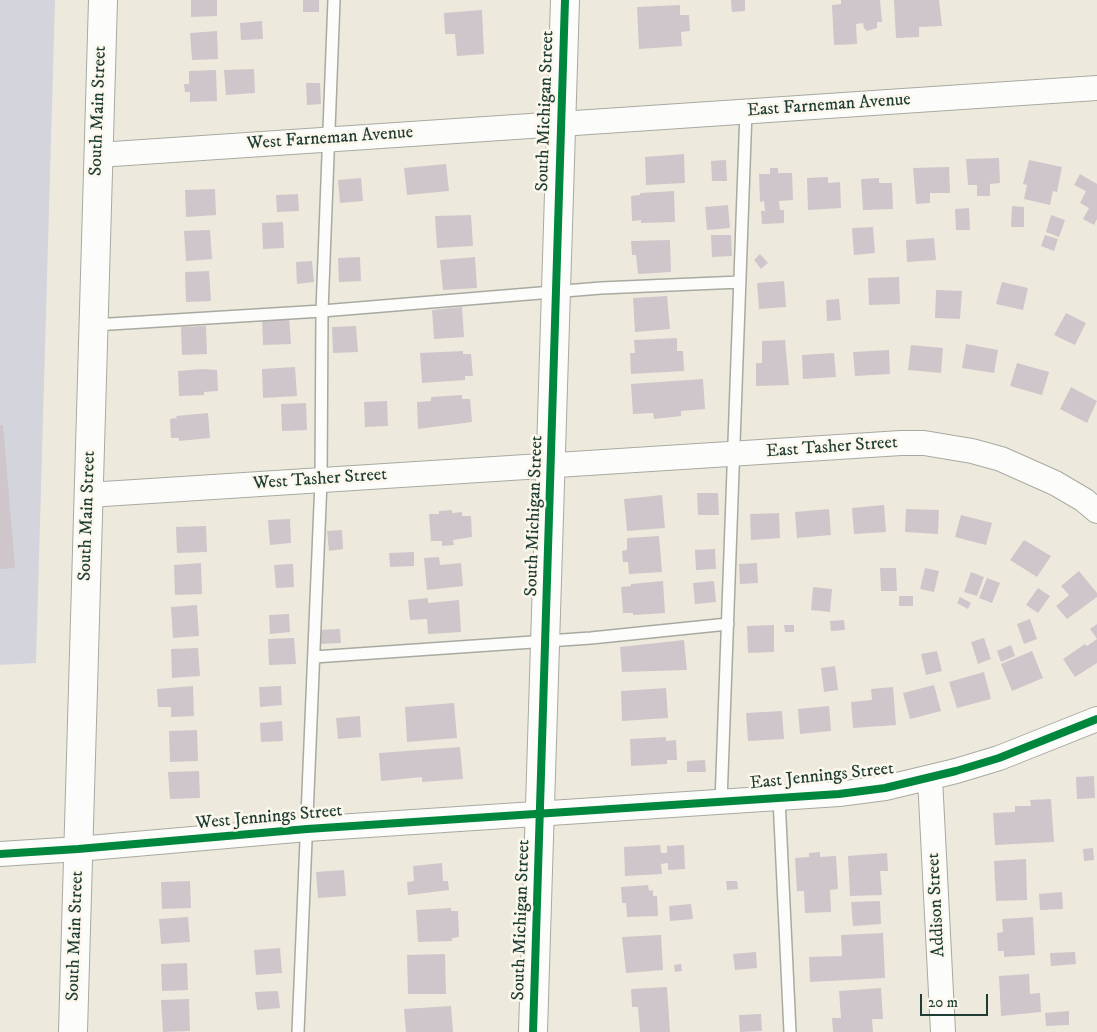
<!DOCTYPE html>
<style>
body{margin:0}
#map{position:relative;width:1097px;height:1032px;overflow:hidden;background:#edeadd;font-family:"IM FELL DW Pica",serif}
canvas{display:block}
.scale{position:absolute;left:920px;top:994px;width:68px;height:22px;box-sizing:border-box;border:2px solid #1f3d34;border-top:0;padding-left:6px;font-size:15px;line-height:18px;white-space:nowrap;color:#1f3d34;-webkit-text-stroke:4px #fbf7ec;paint-order:stroke}
</style>
<div id="map">
<canvas width="1097" height="1032"></canvas>
<div class="scale">20 m</div>
</div>
<script>
const context = document.querySelector('canvas').getContext('2d');
context.lineJoin = 'round';
function fillPath(path, color) { context.fillStyle = color; context.fill(path, 'evenodd'); }
const toPath = rows => new Path2D(rows.map(r => 'M' + r).join(''));
function stroke(path, color, width, dash) { context.strokeStyle = color; context.lineWidth = width; context.lineCap = dash ? 'butt' : 'round'; context.setLineDash(dash || []); context.stroke(path); }
function write(font, color, halo, rows, align = 'center') {
  context.font = font + ' "IM FELL DW Pica",serif'; context.lineWidth = 5; context.setLineDash([]); context.textBaseline = 'middle'; context.strokeStyle = halo; context.fillStyle = color; for (const [text, x, y, turn = 0] of rows) {
    context.save(); context.translate(x, y); context.rotate((+turn || 0) * Math.PI / 180); context.textAlign = isNaN(turn) ? turn : align; if (halo) context.strokeText(text, 0, 0); context.fillText(text, 0, 0); context.restore();
  }
}
fillPath(toPath([
 [0,0,55,0,36,663,0,665]
]), '#d4d4dd');
fillPath(toPath([
 [191,0,217,0,217,16,191,17],
 [303,0,319,0,319,12,303,12],
 [731,0,745,0,745,11,732,12],
 [841,0,880,0,882,22,877,22,877,28,867,31,864,28,863,23,856,24,857,44,834,45,832,5,841,4],
 [894,0,939,0,942,26,919,27,919,37,896,38],
 [680,5,680,15,689,15,690,31,681,32,682,46,639,49,637,7],
 [482,10,484,54,457,56,455,34,445,34,444,13],
 [262,21,263,39,241,40,240,23],
 [217,31,218,59,192,60,190,33],
 [254,69,255,93,226,95,224,70],
 [216,70,217,101,190,102,190,92,185,92,184,84,189,84,189,71],
 [306,83,320,83,321,104,307,105],
 [684,154,685,183,646,185,645,157],
 [999,158,1000,183,990,184,990,196,977,196,977,185,968,185,966,159],
 [726,160,727,181,712,181,711,161],
 [1029,160,1062,167,1057,192,1053,191,1050,205,1024,199,1027,185,1023,184],
 [446,164,449,191,407,195,404,168],
 [949,167,950,193,930,193,930,203,916,204,913,168],
 [770,168,778,168,778,173,792,173,793,200,779,201,780,210,784,210,784,223,762,224,761,211,765,211,764,201,760,202,759,174,770,174],
 [1080,174,1097,184,1097,219,1094,225,1083,219,1089,208,1080,203,1086,191,1074,185],
 [828,177,828,183,840,182,841,208,808,210,807,178],
 [361,178,363,201,340,203,338,180],
 [879,178,879,183,892,183,893,209,863,210,861,179],
 [215,189,216,215,186,217,185,190],
 [674,191,675,222,641,223,641,220,632,221,631,196,640,195,640,193],
 [298,194,299,211,277,212,276,195],
 [728,205,730,228,707,230,705,207],
 [1012,206,1024,207,1024,227,1011,227],
 [969,208,970,230,956,230,955,209],
 [471,215,473,246,437,248,435,216],
 [1051,215,1065,220,1059,237,1046,232],
 [283,222,284,248,263,249,262,223],
 [873,227,875,253,854,255,852,228],
 [210,230,212,259,186,261,184,231],
 [711,235,731,235,732,256,712,257],
 [1045,235,1058,239,1054,251,1041,246],
 [934,238,936,260,907,262,906,240],
 [670,240,671,272,638,274,636,255,632,255,631,241],
 [760,254,768,263,761,269,754,260],
 [360,257,361,281,339,282,338,258],
 [475,257,477,288,443,290,440,260],
 [312,261,314,282,297,284,296,262],
 [209,271,211,301,186,302,185,272],
 [899,277,900,304,869,305,868,278],
 [784,281,786,307,759,309,757,283],
 [1002,282,1028,288,1023,310,996,304],
 [936,290,962,291,960,319,935,318],
 [667,296,670,329,635,332,633,298],
 [839,299,841,320,827,321,826,300],
 [462,307,464,337,434,339,432,310],
 [1066,313,1086,323,1075,345,1054,335],
 [289,316,291,344,263,345,262,317],
 [206,326,207,354,182,355,181,327],
 [356,326,358,352,333,353,332,327],
 [677,338,677,351,683,351,684,371,631,374,630,353,635,353,634,340],
 [785,340,789,385,756,386,756,363,762,363,762,341],
 [966,344,998,350,994,373,962,368],
 [911,345,943,348,941,373,908,370],
 [889,350,890,374,855,376,853,352],
 [463,351,463,354,471,354,473,376,465,376,465,380,422,383,420,353],
 [834,353,836,377,803,379,802,355],
 [1017,363,1049,372,1042,395,1010,386],
 [295,367,297,396,263,398,262,369],
 [203,369,217,370,218,391,204,392,204,395,179,396,178,371],
 [703,379,705,409,681,411,681,416,654,419,653,413,633,414,631,384],
 [1071,387,1097,401,1087,423,1060,409],
 [462,395,462,399,470,399,472,422,418,429,417,402,431,401,431,397],
 [387,401,388,426,365,427,364,402],
 [306,403,307,430,282,431,281,404],
 [208,413,210,438,179,441,179,438,171,438,170,419,177,418,176,416],
 [0,425,3,425,15,568,0,569],
 [697,493,718,493,719,515,698,515],
 [662,495,665,528,627,531,624,499],
 [884,505,886,532,854,534,852,508],
 [829,509,831,535,797,538,795,512],
 [906,509,939,510,938,534,905,532],
 [452,510,452,513,462,512,462,516,471,516,472,537,453,540,454,545,442,546,442,541,431,541,429,514,439,514,439,511],
 [779,513,780,538,751,540,750,514],
 [961,515,992,523,986,545,955,537],
 [290,519,291,543,270,545,268,520],
 [206,526,207,552,177,553,176,527],
 [342,530,343,549,329,551,327,531],
 [659,536,662,572,629,574,628,562,623,562,622,551,627,550,627,538],
 [1024,540,1051,556,1037,577,1010,560],
 [715,549,716,569,696,570,695,550],
 [414,552,414,566,390,567,389,553],
 [439,557,440,565,461,563,463,586,427,590,424,558],
 [201,563,202,594,175,595,174,565],
 [757,563,758,583,740,584,739,564],
 [293,564,294,587,276,588,274,565],
 [880,568,896,568,897,591,881,591],
 [925,568,939,571,934,592,920,589],
 [1079,571,1097,593,1097,597,1067,619,1056,606,1069,595,1061,586],
 [971,572,984,577,977,596,964,592],
 [987,578,1000,583,992,603,979,598],
 [663,581,665,613,633,615,633,613,623,613,621,587,631,586,631,584],
 [714,581,716,602,695,604,693,583],
 [813,587,832,589,830,612,811,610],
 [1038,588,1050,596,1038,613,1026,605],
 [899,596,913,596,913,606,899,606],
 [960,597,971,603,968,609,957,603],
 [428,598,428,603,459,600,461,632,428,634,427,619,410,620,408,600],
 [197,605,199,636,173,638,171,607],
 [289,614,290,632,270,634,269,615],
 [1030,619,1037,639,1024,644,1017,624],
 [844,620,845,630,831,631,830,621],
 [1097,624,1097,663,1075,677,1063,659,1085,644,1087,646,1097,639,1090,629],
 [774,625,774,652,748,653,747,626],
 [784,625,794,625,794,632,785,632],
 [340,629,341,643,320,644,319,630],
 [294,638,296,664,269,665,268,639],
 [984,638,991,659,978,664,971,642],
 [684,640,687,670,622,672,620,647],
 [1011,645,1015,656,1001,662,997,651],
 [198,648,200,676,172,678,171,649],
 [937,651,942,671,926,675,921,654],
 [1032,651,1043,678,1012,691,1001,664],
 [835,666,838,690,824,692,821,668],
 [984,672,991,699,957,708,949,682],
 [934,685,941,711,910,719,903,693],
 [193,686,194,716,171,717,171,707,158,707,157,689],
 [281,686,282,705,260,707,259,687],
 [893,687,896,725,853,728,851,702,872,700,871,689],
 [666,688,668,718,622,721,621,691],
 [454,703,457,738,407,742,405,707],
 [829,706,831,731,800,734,798,709],
 [782,711,784,739,748,741,746,713],
 [360,716,361,737,338,739,336,718],
 [282,721,283,741,261,742,260,723],
 [197,730,198,761,170,762,169,731],
 [666,737,666,741,676,740,677,760,667,760,667,764,631,766,630,739],
 [460,747,463,779,422,782,422,777,381,781,379,753],
 [705,760,706,772,687,772,687,761],
 [199,771,200,798,170,799,168,772],
 [1094,776,1095,798,1077,799,1076,777],
 [1051,799,1054,842,995,845,993,813,1015,812,1015,806,1031,806,1030,800],
 [660,845,661,853,667,853,667,846,684,845,685,869,668,870,668,863,661,864,662,874,625,876,624,847],
 [1093,848,1094,860,1084,861,1083,849],
 [820,852,820,857,836,856,838,889,830,890,831,912,805,913,804,891,797,891,795,858,809,857,809,853],
 [887,853,888,871,880,871,882,895,850,896,848,856],
 [1026,859,1027,900,996,901,994,861],
 [442,863,443,881,448,881,449,890,408,895,407,882,414,881,413,866],
 [344,870,346,896,318,898,316,872],
 [190,881,191,908,162,909,161,882],
 [726,881,737,881,738,889,727,890],
 [648,885,649,891,653,890,653,896,657,896,658,916,627,917,626,903,622,903,621,887],
 [1062,892,1063,909,1040,910,1039,894],
 [880,901,881,924,853,926,851,902],
 [691,904,693,919,670,921,669,906],
 [451,908,451,911,458,911,459,937,452,938,452,941,418,942,416,910],
 [188,917,190,942,161,944,159,919],
 [1033,917,1035,955,1004,957,1004,951,998,951,997,933,1003,932,1002,919],
 [883,933,885,978,810,982,809,957,842,956,841,935],
 [661,935,663,970,626,973,622,937],
 [280,948,282,973,256,975,254,950],
 [756,952,757,968,735,970,733,954],
 [1075,952,1076,964,1051,966,1050,953],
 [445,954,446,994,408,994,407,955],
 [187,963,188,990,162,991,161,964],
 [681,964,682,971,675,972,674,965],
 [1029,974,1030,994,1040,993,1041,1012,1001,1016,999,976],
 [667,987,670,1032,640,1032,638,1007,632,1007,631,989],
 [881,988,883,1019,872,1019,873,1032,833,1032,832,1018,841,1018,839,991],
 [278,991,280,1008,257,1010,255,992],
 [189,999,190,1031,163,1032,161,1000],
 [451,1006,453,1032,406,1032,404,1009],
 [1069,1011,1069,1025,1046,1026,1045,1013],
 [761,1014,762,1031,740,1032,739,1015]
]), '#cec6ca');
const service = toPath([
 [94,325,322,311,601,288,740,282],
 [314,657,591,638,728,624],
 [779,798,790,1032],
 [721,802,746,111],
 [298,1032,321,481,322,311,334,0]
]);
const minor = toPath([
 [98,155,1097,88],
 [88,495,901,443,924,443,972,451,1001,459,1055,483,1084,500,1097,511],
 [930,778,943,1032],
 [0,854,78,849,307,829,839,794,885,788,956,771,999,758,1097,719]
]);
const secondary = toPath([
 [73,1032,103,0]
]);
const primary = toPath([
 [533,1032,565,0]
]);
stroke(service, '#a8aaa1', 14);
stroke(minor, '#a8aaa1', 26);
stroke(secondary, '#a8aaa1', 30);
stroke(primary, '#a8aaa1', 30);
stroke(service, '#fcfcfa', 11);
stroke(minor, '#fcfcfa', 24);
stroke(secondary, '#fcfcfa', 28);
stroke(primary, '#fcfcfa', 28);
stroke(toPath([
 [0,854,78,849,307,829,839,794,885,788,956,771,999,758,1097,719],
 [533,1032,565,0]
]), '#00873e', 8);
write('18px', '#1f3d34', '#fbf7ec', [
 ["East Farneman Avenue",829,106,-4],
 ["South Main Street",99,111,-88],
 ["South Michigan Street",546,111,-88],
 ["West Farneman Avenue",330,139,-4],
 ["East Tasher Street",832,448,-4],
 ["West Tasher Street",320,480,-4],
 ["South Main Street",88,516,-88],
 ["South Michigan Street",535,516,-88],
 ["East Jennings Street",822,777,-6],
 ["West Jennings Street",269,818,-5],
 ["Addison Street",937,905,-93],
 ["South Michigan Street",522,920,-88],
 ["South Main Street",76,936,-88]
]);
</script>
